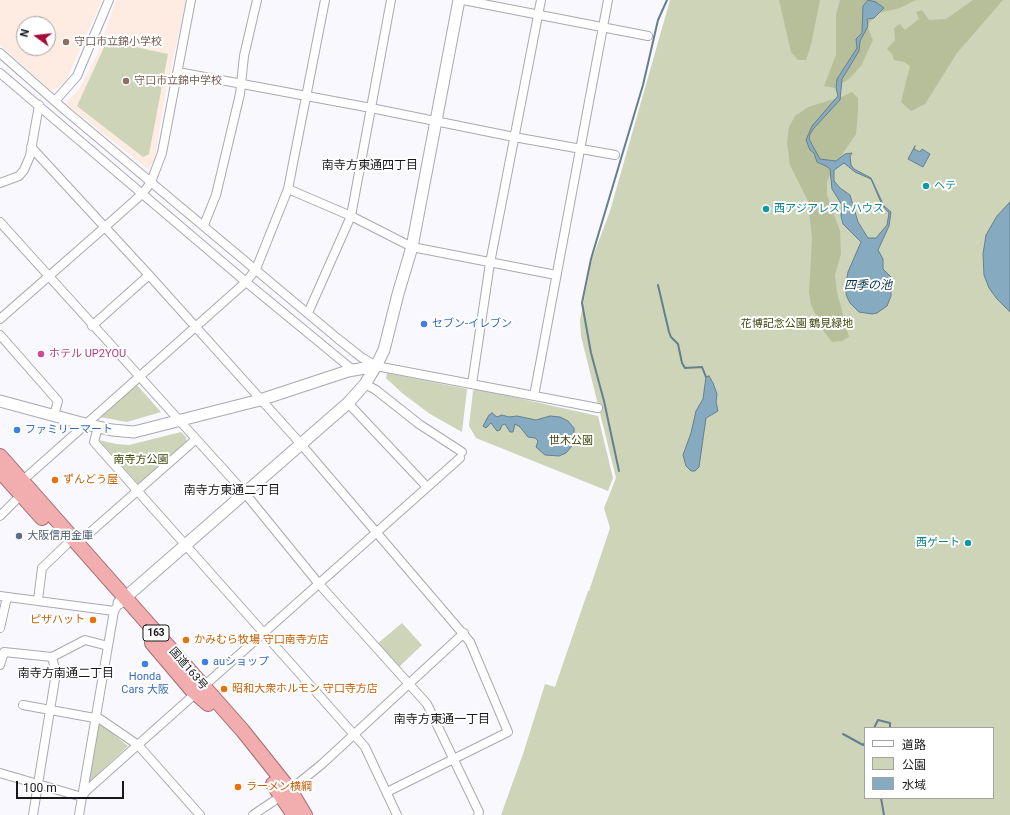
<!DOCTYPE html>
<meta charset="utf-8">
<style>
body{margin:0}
#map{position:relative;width:1010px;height:815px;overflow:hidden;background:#f8f8fe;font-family:Roboto,"Noto Sans JP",sans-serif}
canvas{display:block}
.legend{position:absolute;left:864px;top:727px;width:130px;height:72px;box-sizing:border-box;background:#fff;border:1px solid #a3a3a4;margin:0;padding:5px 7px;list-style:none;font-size:12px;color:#18181b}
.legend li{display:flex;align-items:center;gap:8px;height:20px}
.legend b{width:20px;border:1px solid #a3a3a4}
.north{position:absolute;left:16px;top:16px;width:40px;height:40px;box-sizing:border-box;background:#fff;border:1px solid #a3a3a4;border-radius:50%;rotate:285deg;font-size:11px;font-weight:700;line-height:16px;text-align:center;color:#18181b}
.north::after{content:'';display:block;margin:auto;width:14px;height:18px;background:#a60c39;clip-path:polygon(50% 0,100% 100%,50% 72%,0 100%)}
.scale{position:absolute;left:16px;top:781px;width:108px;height:18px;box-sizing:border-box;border:2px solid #18181b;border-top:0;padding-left:5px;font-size:12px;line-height:14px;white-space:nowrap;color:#18181b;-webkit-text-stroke:3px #fff;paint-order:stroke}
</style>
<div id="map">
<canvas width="1010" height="815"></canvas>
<ul class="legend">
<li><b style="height:5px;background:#fff"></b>道路</li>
<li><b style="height:11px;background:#ced4b8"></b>公園</li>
<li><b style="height:11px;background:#86abc1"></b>水域</li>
</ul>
<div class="north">N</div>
<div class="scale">100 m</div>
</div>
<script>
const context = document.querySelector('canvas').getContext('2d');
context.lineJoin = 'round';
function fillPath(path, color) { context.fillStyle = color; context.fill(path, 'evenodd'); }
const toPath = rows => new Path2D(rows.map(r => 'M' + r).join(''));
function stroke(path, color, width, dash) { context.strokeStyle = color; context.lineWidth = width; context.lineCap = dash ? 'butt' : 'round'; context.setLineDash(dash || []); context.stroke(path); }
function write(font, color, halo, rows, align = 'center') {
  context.font = font + ' Roboto,"Noto Sans JP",sans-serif'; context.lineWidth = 4; context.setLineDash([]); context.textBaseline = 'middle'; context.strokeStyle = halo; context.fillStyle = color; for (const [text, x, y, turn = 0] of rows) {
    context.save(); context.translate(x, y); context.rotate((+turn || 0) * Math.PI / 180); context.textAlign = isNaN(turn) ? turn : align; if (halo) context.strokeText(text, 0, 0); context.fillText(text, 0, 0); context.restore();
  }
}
fillPath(toPath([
 [0,0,102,0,66,81,58,88,50,90,0,45],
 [24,24,48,24,48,48,24,48],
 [116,0,186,0,165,96,154,163,148,169,65,103,79,89,98,53]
]), '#feebe2');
fillPath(toPath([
 [670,0,1010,0,1010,815,501,815,523,754,545,684,555,687,588,591,589,591,610,528,604,508,616,478,581,336,580,320,592,259,610,211],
 [865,728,993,728,993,798,865,798],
 [107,41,168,54,149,154,143,157,77,106],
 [387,373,467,389,462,432,430,414,402,393,386,378],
 [136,384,161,412,127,422,100,417],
 [477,389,598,416,613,478,608,491,476,438,469,426,473,391],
 [181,432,186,437,187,442,138,484,99,440,116,444,129,445],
 [402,623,422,645,398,668,377,644],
 [97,723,101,724,128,746,89,782]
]), '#ced4b8');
fillPath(toPath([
 [779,0,820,0,811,45,806,60,798,60,791,52],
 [840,0,916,0,900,8,879,13,867,25,873,40,861,66,849,79,834,88,824,86,836,55,836,15],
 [973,0,1003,0,957,53,925,104,911,111,901,102,910,66,904,62,894,60,892,54,887,49,895,40,894,28,900,24,905,30,919,19,916,12,922,10,929,20,946,19],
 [852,92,858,98,858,111,856,134,833,168,827,182,827,195,840,231,841,254,835,275,837,292,849,337,842,341,832,342,823,330,811,305,809,292,812,239,808,201,790,165,787,143,789,127,795,116,808,107,844,96]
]), '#b7bf9a');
const water = toPath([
 [868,0,876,2,884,8,874,18,867,19,868,26,860,41,859,51,842,79,840,100,814,128,810,134,809,139,820,159,836,161,845,154,852,153,850,156,851,165,854,169,871,178,884,206,891,212,889,226,878,250,883,259,883,269,891,277,891,296,887,306,877,313,872,314,859,312,850,303,847,297,845,288,848,272,861,242,843,224,841,216,842,205,832,189,830,169,826,166,817,162,814,153,810,150,806,140,812,126,838,96,836,88,837,79,857,48,856,39,862,33,863,6,868,0],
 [844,163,855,172,871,179,882,205,889,213,887,225,876,238,868,238,858,222,850,195,840,188,834,181,834,170,844,163],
 [915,146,914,149,920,152,922,149,930,154,923,167,908,159,915,146],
 [1010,202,1010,312,997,299,989,288,984,275,983,254,986,235,997,216,1010,202],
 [709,376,713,383,717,394,716,402,718,411,706,418,699,467,695,471,691,471,686,466,683,455,691,433,696,411,703,399,706,377,709,376],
 [492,413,497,417,502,415,509,417,517,416,536,420,550,416,560,417,568,421,574,428,574,439,572,446,566,453,559,456,545,455,536,447,538,441,535,438,528,437,520,427,515,424,513,432,510,432,505,424,502,425,500,430,497,431,491,423,486,428,483,426,489,415,492,413]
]);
fillPath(water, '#86abc1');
stroke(water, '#657f8f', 1);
stroke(toPath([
 [658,285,669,332,671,337,678,344,682,363,685,368,702,367,706,377],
 [619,471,604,401,591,353,582,303,591,259,643,85,658,20,667,0],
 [874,728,878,720,890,723,890,728],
 [843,734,863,745,865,743],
 [881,798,884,815]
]), '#657f8f', 2);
const minor = toPath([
 [463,0,648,36],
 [0,53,66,111,337,338,361,357,376,366,598,408],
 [178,72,371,108,514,137,615,155],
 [0,73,246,282,353,370],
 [55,101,77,76,109,0],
 [31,147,149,275,300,443,470,642,508,732,387,792],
 [0,183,19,176,24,170,30,156,39,105],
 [288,189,351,216,412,247,556,275],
 [0,222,244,492,319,584,427,704,479,812,478,815],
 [204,225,216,195,240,94,244,56,257,0],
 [308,313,351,216,391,0],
 [0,319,105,227,143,193,151,182,162,153,191,0],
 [92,326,149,275],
 [0,335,58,401,54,415],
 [365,384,376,390,419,424,462,452],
 [472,384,490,263,541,0],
 [534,396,608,0],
 [348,403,427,487],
 [98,427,94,442,365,747,397,815],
 [0,516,21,495,22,481,246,282,256,269,288,189,325,0],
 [77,544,195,440],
 [0,596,114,611,116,608],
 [38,600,42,568,66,545],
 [0,628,7,597],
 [0,665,4,652,52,657,85,640,108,646],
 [23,705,100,719,138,745,200,815],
 [0,773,82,797,86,791,460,458],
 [33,815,56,673,52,657],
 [79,815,114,611],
 [253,815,290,790,322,764,464,633]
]);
const tertiary = toPath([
 [0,401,85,424,112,430,134,432,260,400,348,371,376,366],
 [119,603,348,403,365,384,376,366,384,350,398,294,412,247,459,0]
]);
const trunk = toPath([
 [0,456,243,731,290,790,305,815],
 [0,471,42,518],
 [152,643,191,689,208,704],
 [273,784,294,815]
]);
stroke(minor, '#a8a9b2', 10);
stroke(tertiary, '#a8a9b2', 13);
stroke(trunk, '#a46c6d', 16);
stroke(minor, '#fff', 8);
stroke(tertiary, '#fff', 11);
stroke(trunk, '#f2aeae', 14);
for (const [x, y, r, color] of [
 [66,42,4,"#8d6e63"],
 [126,81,4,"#8d6e63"],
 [926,186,4,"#0f9aa8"],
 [766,209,4,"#0f9aa8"],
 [424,324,4,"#3f7fe0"],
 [41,354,4,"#d1479c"],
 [17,430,4,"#3f7fe0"],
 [55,480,4,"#e8710a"],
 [19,536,4,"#5c6f8a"],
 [968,543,4,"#0f9aa8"],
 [93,620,4,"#e8710a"],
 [186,640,4,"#e8710a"],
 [205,662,4,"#3f7fe0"],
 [145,664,4,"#3f7fe0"],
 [224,689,4,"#e8710a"],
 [238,787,4,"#e8710a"]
]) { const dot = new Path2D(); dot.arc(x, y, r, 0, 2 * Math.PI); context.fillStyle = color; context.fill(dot); stroke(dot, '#fff', 1.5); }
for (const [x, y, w] of [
 [156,633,26]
]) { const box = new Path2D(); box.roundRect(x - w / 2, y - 8, w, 16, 3); context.fillStyle = '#fff'; context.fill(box); stroke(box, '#18181b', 1); }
write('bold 10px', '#18181b', null, [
 ["163",156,633]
]);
write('11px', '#785e54', '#fff', [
 ["守口市立錦小学校",74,42],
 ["守口市立錦中学校",134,81]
], 'left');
write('11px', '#0d838f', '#fff', [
 ["ヘテ",934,186],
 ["西アジアレストハウス",774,209],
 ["西ゲート",960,543,"right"]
], 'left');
write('11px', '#366cbe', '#fff', [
 ["セブン-イレブン",432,324],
 ["ファミリーマート",25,430],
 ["auショップ",213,662],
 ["Honda",145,677,"center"],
 ["Cars 大阪",145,690,"center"]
], 'left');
write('11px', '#40480c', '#fff', [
 ["花博記念公園 鶴見緑地",797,324],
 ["世木公園",571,441],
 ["南寺方公園",141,460]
]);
write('11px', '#b23c85', '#fff', [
 ["ホテル UP2YOU",49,354]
], 'left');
write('11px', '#c56008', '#fff', [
 ["ずんどう屋",63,480],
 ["ピザハット",85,620,"right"],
 ["かみむら牧場 守口南寺方店",194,640],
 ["昭和大衆ホルモン 守口寺方店",232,689],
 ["ラーメン横綱",246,787]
], 'left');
write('11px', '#4e5e75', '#fff', [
 ["大阪信用金庫",27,536]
], 'left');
write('11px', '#18181b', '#fff', [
 ["国道163号",188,669,49]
]);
write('12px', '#18181b', '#fff', [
 ["南寺方東通四丁目",370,166],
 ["南寺方東通二丁目",232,491],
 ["南寺方南通二丁目",66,674],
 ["南寺方東通一丁目",442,720]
]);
write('italic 12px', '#00344b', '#fff', [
 ["四季の池",868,286]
]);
</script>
